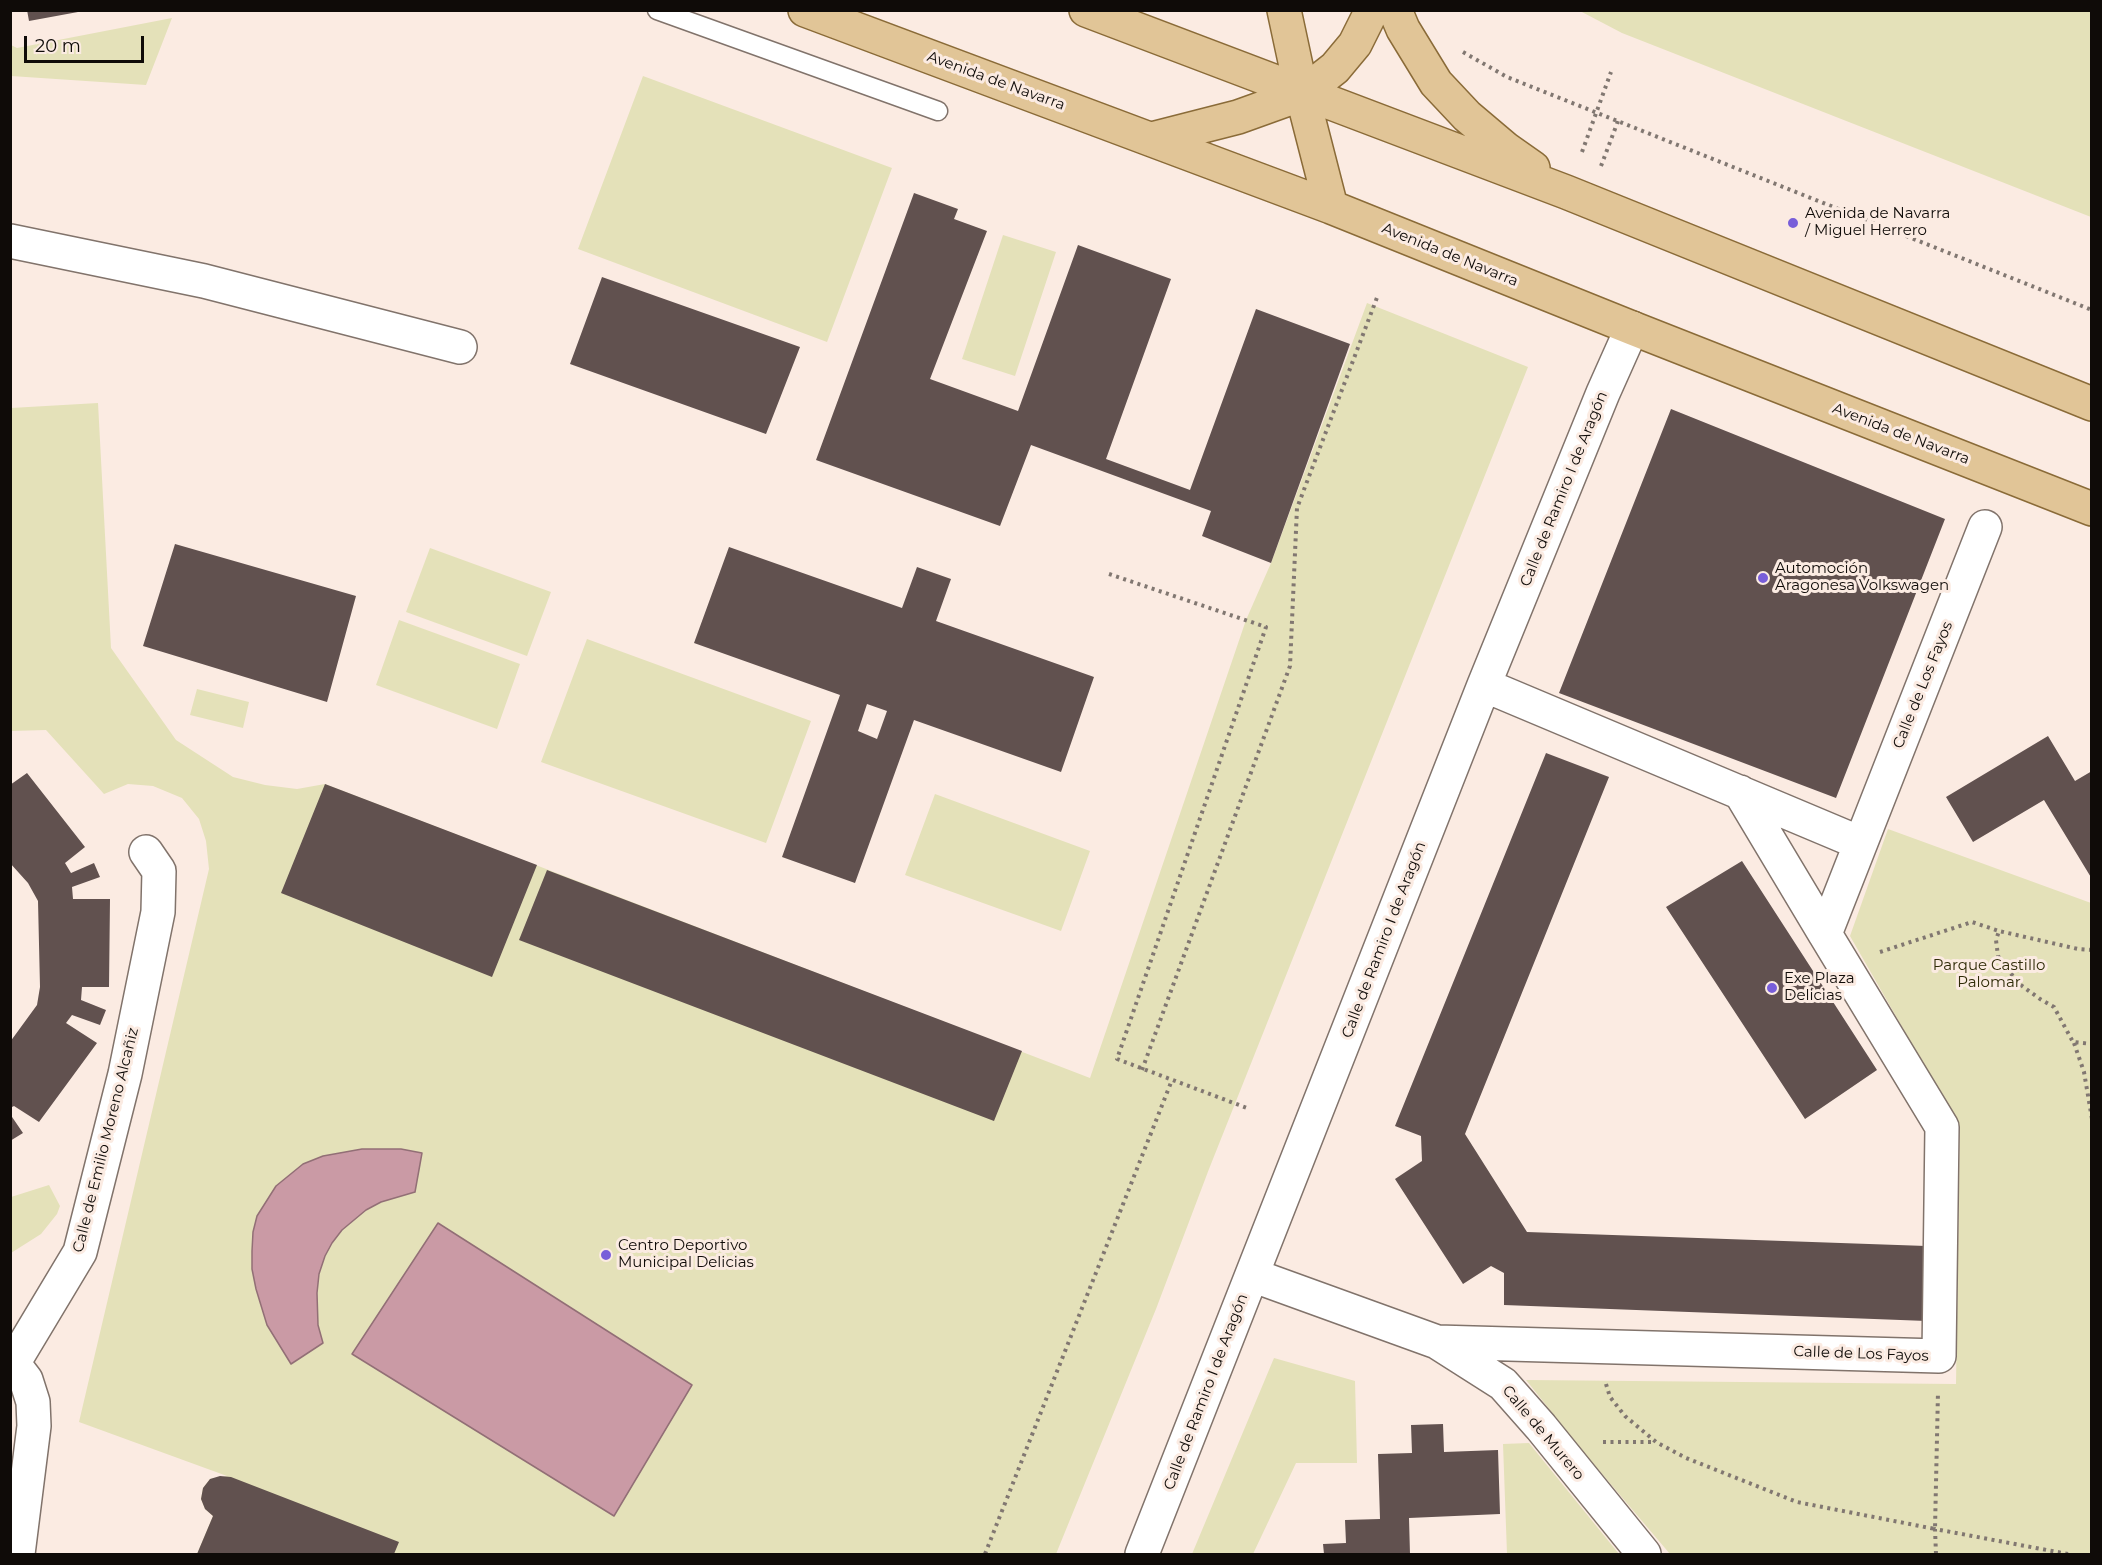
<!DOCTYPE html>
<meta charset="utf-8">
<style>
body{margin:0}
#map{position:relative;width:2102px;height:1565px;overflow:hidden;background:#fbebe2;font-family:Montserrat,sans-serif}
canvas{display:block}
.frame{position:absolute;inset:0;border:12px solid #0f0b08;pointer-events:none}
.scale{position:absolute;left:24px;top:36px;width:120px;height:27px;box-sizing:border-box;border:3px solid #0f0b08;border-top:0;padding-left:8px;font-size:18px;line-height:21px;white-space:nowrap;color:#0f0b08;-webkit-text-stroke:4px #fbebe2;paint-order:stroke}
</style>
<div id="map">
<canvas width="2102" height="1565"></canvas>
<div class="frame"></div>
<div class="scale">20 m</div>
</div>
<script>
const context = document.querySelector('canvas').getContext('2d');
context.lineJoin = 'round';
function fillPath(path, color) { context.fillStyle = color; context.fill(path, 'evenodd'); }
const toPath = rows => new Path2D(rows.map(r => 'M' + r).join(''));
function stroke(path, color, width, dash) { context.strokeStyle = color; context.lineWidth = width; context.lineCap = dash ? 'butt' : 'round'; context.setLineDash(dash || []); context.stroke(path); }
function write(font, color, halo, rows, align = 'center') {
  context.font = font + ' Montserrat,sans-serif'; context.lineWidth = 6; context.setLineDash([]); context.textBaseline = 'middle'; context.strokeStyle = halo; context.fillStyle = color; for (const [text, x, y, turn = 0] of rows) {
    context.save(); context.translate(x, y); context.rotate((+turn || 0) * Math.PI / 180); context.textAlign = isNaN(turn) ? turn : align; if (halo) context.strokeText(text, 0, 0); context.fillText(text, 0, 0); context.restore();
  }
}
fillPath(toPath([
 [1580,11,2091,11,2091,217,1622,33],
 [172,18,146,85,11,76,11,45,17,48],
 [643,76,892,168,827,342,578,249],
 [1003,235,1056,252,1015,376,962,359],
 [1367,303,1528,367,1209,1169,1156,1309,1056,1554,197,1554,213,1516,205,1509,201,1499,203,1488,210,1479,227,1476,79,1422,209,869,206,841,199,819,182,798,153,786,128,784,104,794,46,730,11,731,11,408,98,403,111,648,176,740,233,777,265,785,297,789,325,784,1090,1078,1246,620,1271,563],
 [430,548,551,592,527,656,406,612],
 [399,620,520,664,497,729,376,685],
 [587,639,811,721,766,843,541,762],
 [197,689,249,702,243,728,190,715],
 [935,794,1090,851,1061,931,905,875],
 [1888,829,2091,903,2091,1554,1670,1554,1586,1455,1526,1380,1956,1384,1960,1128,1850,936],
 [49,1185,60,1206,57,1214,41,1234,11,1253,11,1197],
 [1274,1358,1355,1381,1357,1463,1296,1463,1253,1554,1192,1554],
 [1529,1443,1619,1554,1507,1554,1503,1444]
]), '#e4e1b9');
const water = toPath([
 [362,1149,401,1149,422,1153,415,1192,381,1202,366,1210,342,1230,332,1243,325,1256,319,1274,317,1293,318,1325,323,1343,291,1364,267,1325,256,1289,252,1269,252,1251,253,1232,257,1216,276,1186,303,1164,323,1156,362,1149],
 [438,1223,692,1385,614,1516,352,1354,438,1223]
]);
fillPath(water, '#ca9aa5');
stroke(water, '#926f76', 1.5);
fillPath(toPath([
 [27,10,78,10,78,12,29,21],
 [914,193,958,209,954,219,987,231,930,379,1018,411,1078,245,1171,279,1106,459,1190,490,1256,309,1350,344,1271,563,1202,536,1211,511,1031,445,1000,526,816,460],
 [602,277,800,347,766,434,570,364],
 [1671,409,1945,519,1836,798,1559,693],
 [175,544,356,596,327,702,143,646],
 [729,547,902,608,917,567,951,579,936,621,1094,677,1061,772,914,720,855,883,782,857,840,695,694,643],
 [867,704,887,711,877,739,858,731],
 [2048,736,2075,781,2092,771,2092,879,2044,800,1973,842,1946,797],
 [1546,753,1609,777,1465,1134,1527,1232,1926,1246,1927,1321,1504,1305,1504,1273,1491,1266,1463,1284,1395,1179,1422,1161,1421,1136,1395,1126],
 [27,773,85,847,65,863,71,873,94,863,100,877,72,887,73,899,110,899,109,987,82,987,81,1000,106,1010,100,1025,72,1015,66,1023,97,1043,39,1122,14,1106,10,1108,10,1042,37,1005,40,987,38,901,28,883,10,863,10,785],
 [325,784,537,865,492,977,281,893],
 [1742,861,1877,1070,1805,1119,1666,907],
 [547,870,1022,1051,994,1121,519,940],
 [10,1114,23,1133,10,1141],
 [1443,1424,1444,1452,1498,1450,1500,1514,1409,1518,1410,1554,1324,1554,1323,1544,1346,1543,1345,1520,1380,1519,1378,1454,1412,1453,1411,1425],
 [220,1476,231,1477,399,1542,394,1554,197,1554,213,1516,205,1509,201,1499,203,1488,210,1479]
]), '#61514f');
const lane = toPath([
 [657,10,938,111]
]);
const street = toPath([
 [10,241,204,281,460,347],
 [1484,685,1860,843],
 [1740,792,1825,934],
 [1252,1275,1437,1342,1503,1384,1541,1427,1644,1554],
 [1437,1342,1939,1356,1942,1127,1825,934,1985,527],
 [10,1359,26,1380,33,1402,34,1426,18,1554],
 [14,1362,80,1252,125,1074,158,912,159,871,146,852],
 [1142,1554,1484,685,1603,393,1632,328]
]);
const primary = toPath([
 [805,10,1331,207,1632,328,2092,509],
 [1086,10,1566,192,2092,404],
 [1284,10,1302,94,1331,207],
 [1395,10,1403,29,1436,83,1467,116,1506,149,1533,168],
 [1152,139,1238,117,1302,94,1335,68,1355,44,1372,10]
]);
stroke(lane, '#81736b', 21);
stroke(street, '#81736b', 36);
stroke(primary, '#8a6b38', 36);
stroke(toPath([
 [1463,52,1507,77,2092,310],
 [1582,152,1611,72],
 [1601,166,1618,121],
 [1109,574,1266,627,1117,1059,1247,1108],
 [2092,950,2078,949,1999,931,1996,940,1998,956,2018,983,2040,999,2054,1007,2073,1042,2092,1044],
 [1880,952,1972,922,1999,931],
 [2074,1043,2084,1072,2092,1119],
 [1142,1070,1290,666,1297,508,1378,295],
 [1606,1384,1610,1397,1625,1416,1656,1442,1686,1458,1797,1502,1935,1529,1938,1392],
 [1603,1442,1655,1442],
 [985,1554,1172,1080],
 [1936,1554,1935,1529,2068,1554]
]), '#817771', 4, [3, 4.5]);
stroke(lane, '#fff', 18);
stroke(street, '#fff', 33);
stroke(primary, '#e1c597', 33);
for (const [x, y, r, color] of [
 [1793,223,6,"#785ed9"],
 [1763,578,6,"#785ed9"],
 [1772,988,6,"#785ed9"],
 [606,1255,6,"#785ed9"]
]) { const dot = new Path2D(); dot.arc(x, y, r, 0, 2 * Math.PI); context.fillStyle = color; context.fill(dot); stroke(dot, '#fbebe2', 2); }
write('15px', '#0f0b08', '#fbebe2', [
 ["Avenida de Navarra",996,81,20],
 ["Avenida de Navarra",1450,255,22],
 ["Avenida de Navarra",1901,434,21],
 ["Calle de Ramiro I de Aragón",1564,489,-68],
 ["Calle de Los Fayos",1923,685,-68],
 ["Calle de Ramiro I de Aragón",1384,940,-69],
 ["Calle de Emilio Moreno Alcañiz",106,1140,-76],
 ["Calle de Los Fayos",1861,1354,2],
 ["Calle de Ramiro I de Aragón",1206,1392,-69],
 ["Calle de Murero",1543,1433,50]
]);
write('15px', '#0f0b08', '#fbebe2', [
 ["Avenida de Navarra",1805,214],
 ["/ Miguel Herrero",1805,231],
 ["Automoción",1775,569],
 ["Aragonesa Volkswagen",1775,586],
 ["Exe Plaza",1784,979],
 ["Delicias",1784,996],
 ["Centro Deportivo",618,1246],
 ["Municipal Delicias",618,1263]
], 'left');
write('15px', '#2f2b07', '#fbebe2', [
 ["Parque Castillo",1989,966],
 ["Palomar",1989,983]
]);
</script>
